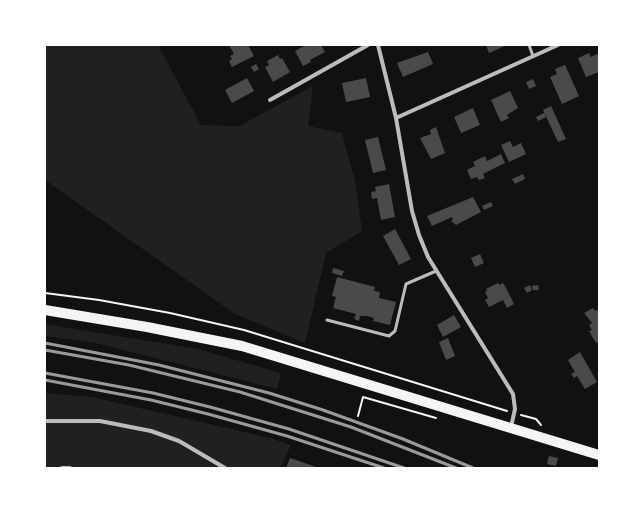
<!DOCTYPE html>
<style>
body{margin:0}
#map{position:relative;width:644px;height:513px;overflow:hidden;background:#111;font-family:"Sofia Sans Condensed",sans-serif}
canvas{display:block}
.frame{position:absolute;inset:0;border:46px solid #fff;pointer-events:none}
</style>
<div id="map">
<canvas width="644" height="513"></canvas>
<div class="frame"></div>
</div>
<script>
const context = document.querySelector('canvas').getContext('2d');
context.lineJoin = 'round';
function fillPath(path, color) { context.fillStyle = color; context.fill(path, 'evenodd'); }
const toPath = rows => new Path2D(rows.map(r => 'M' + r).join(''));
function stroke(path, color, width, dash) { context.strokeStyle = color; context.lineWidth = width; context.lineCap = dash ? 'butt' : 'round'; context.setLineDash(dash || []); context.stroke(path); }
fillPath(toPath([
 [45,45,158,45,201,125,239,126,313,86,308,126,342,133,355,181,362,231,326,253,305,343,235,314,45,180],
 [45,324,198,349,281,373,277,389,96,343,45,336],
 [45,393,92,397,270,438,291,445,280,468,45,468]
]), '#202020');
fillPath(toPath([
 [229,45,248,45,254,56,232,67,229,61,232,59,230,56,234,54],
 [306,45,321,45,325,52,310,60,311,62,303,66,295,51],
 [486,45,507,45,489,53],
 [428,52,433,64,403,77,397,63],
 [589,53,591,57,599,53,599,72,586,77,578,58],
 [278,55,280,59,282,58,290,72,273,82,265,67,269,65,267,61],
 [256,64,259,69,254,72,251,67],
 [565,65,579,96,562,104,550,77,557,74,555,69],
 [247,78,254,91,232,103,225,90],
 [366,78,370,97,346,102,342,83],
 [533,79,536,86,529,89,526,82],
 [510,91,518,108,507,115,509,118,501,122,491,100],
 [551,106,566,139,558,142,543,110],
 [473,108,480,125,461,133,454,117],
 [544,113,546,117,538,121,536,117],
 [436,127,445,153,431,159,420,138,431,134,430,130],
 [378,137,386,170,373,173,365,140],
 [510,141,513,147,521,143,526,154,509,162,501,145],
 [501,154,505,163,483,174,485,178,479,180,477,177,471,179,467,170,475,166,473,162,485,156,487,161],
 [523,174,525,179,515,184,512,179],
 [389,184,395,217,381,220,377,198,372,199,371,192,376,191,375,187],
 [473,197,481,212,456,225,451,221,453,220,452,217,432,226,427,216],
 [491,202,493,206,484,210,482,206],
 [395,229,411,259,399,265,383,236],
 [480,254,484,263,475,267,471,258],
 [333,268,344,271,342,276,332,273],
 [337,277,375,287,374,291,380,292,379,298,396,302,390,325,373,321,374,318,367,316,360,316,359,321,354,319,356,314,333,308,336,297,332,296],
 [498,283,500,285,503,283,506,288,514,304,507,308,503,300,489,307,485,300,488,298,485,292,487,291,486,289],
 [530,285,532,290,527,293,524,288],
 [538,285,539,290,533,290,532,286],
 [593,308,595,311,599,309,599,342,596,343,589,331,592,330,589,325,592,323,584,313],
 [454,315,461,327,443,337,437,325],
 [448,338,455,356,446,360,439,342],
 [580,352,597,382,585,389,577,376,574,378,571,374,575,372,568,360],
 [549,456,558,458,556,466,547,464],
 [290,458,319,468,286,468]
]), '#4a4a4a');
stroke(toPath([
 [45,293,99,300,170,313,244,330,507,411],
 [521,415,536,419,541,425],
 [358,416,363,397,436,418]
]), '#f5f5f5', 2);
stroke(toPath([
 [529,45,533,56],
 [327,320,389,336,395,331,406,284,436,271]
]), '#bcbcbc', 3);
stroke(toPath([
 [378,45,396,118,412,211,419,235,428,257,513,394,515,409,511,427],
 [270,100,368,45],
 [396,118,558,45],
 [45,421,100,421,151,431,179,441,225,468],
 [62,468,70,468]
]), '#bcbcbc', 4);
stroke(toPath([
 [45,310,147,327,242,346,599,455]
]), '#f5f5f5', 10);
stroke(toPath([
 [45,343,159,365,269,393,323,410,403,439,473,468],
 [45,350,129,365,240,392,351,427,456,468],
 [45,373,153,393,210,407,289,429,404,468],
 [45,380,151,400,208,414,287,436,384,468]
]), '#9a9a9a', 3);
</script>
